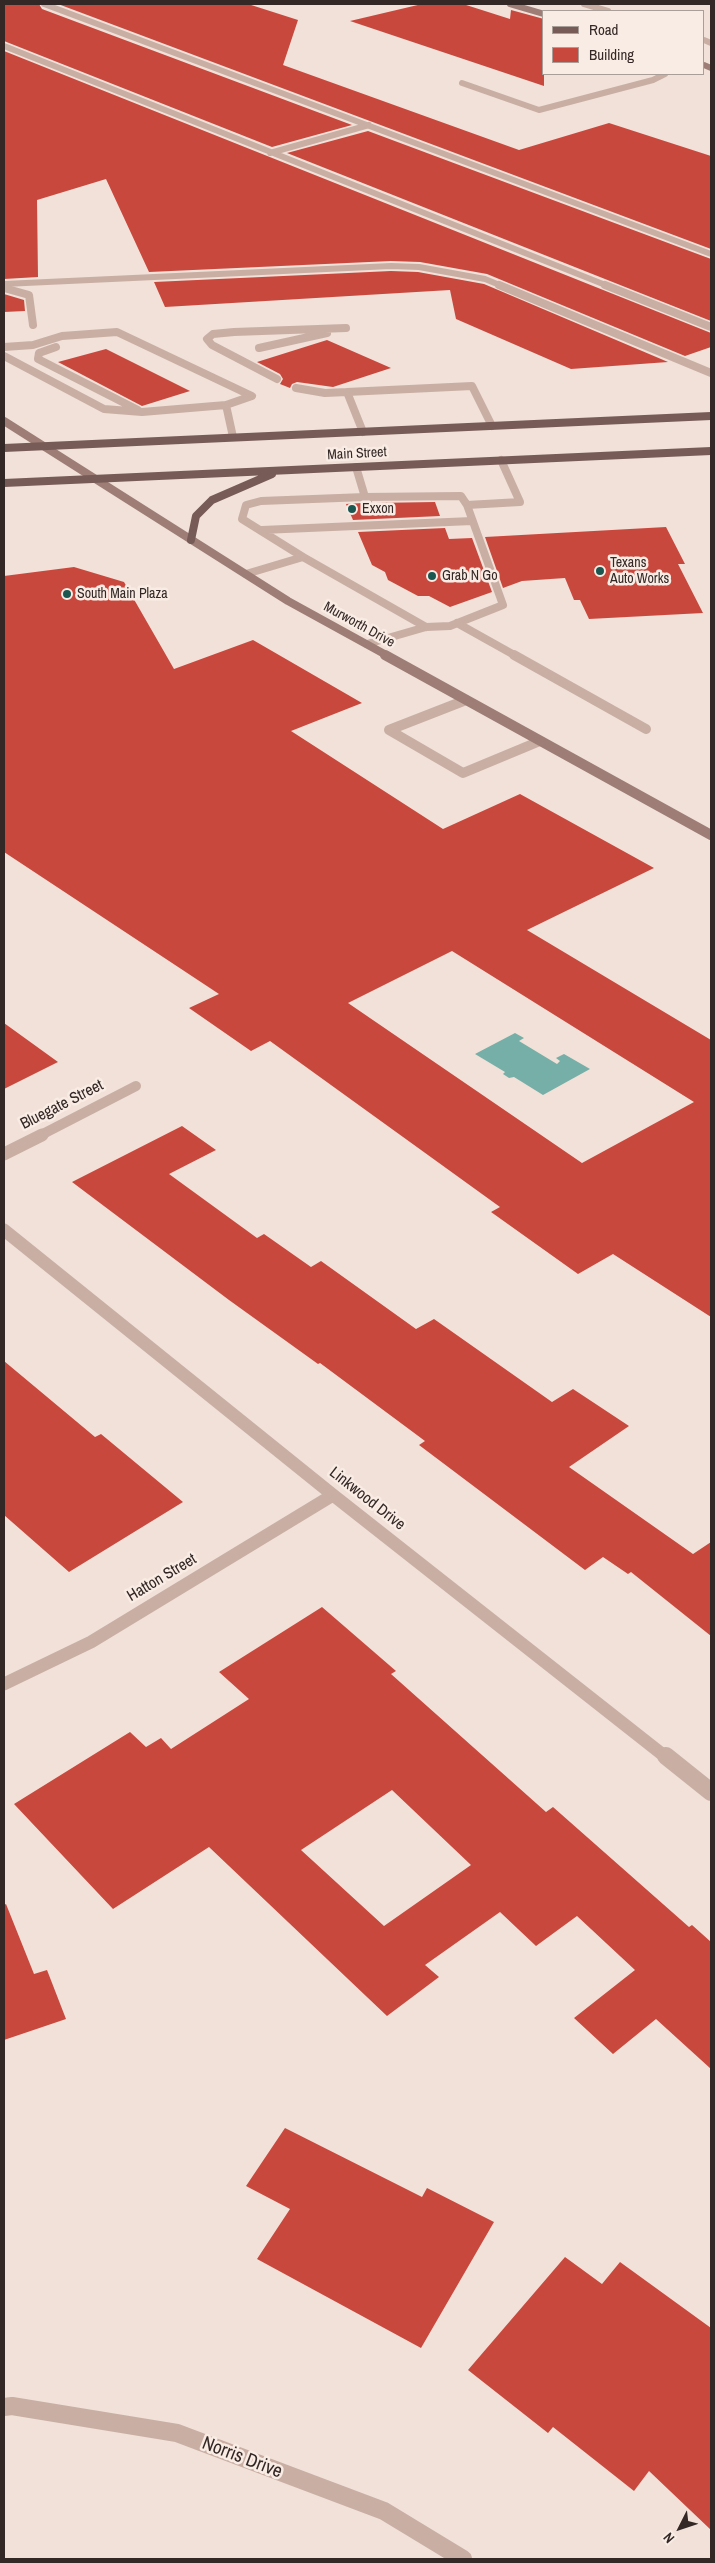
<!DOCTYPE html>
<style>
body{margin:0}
#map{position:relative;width:715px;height:2563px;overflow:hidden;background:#f1e1d8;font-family:"Archivo Narrow",sans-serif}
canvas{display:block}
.frame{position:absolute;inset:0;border:5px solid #342826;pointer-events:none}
.legend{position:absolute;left:542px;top:10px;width:162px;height:65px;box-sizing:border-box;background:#f9ece4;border:1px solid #aa9e98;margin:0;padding:6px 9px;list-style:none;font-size:15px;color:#342826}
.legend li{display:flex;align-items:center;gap:10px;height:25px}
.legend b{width:25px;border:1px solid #aa9e98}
.north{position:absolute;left:655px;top:2503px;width:50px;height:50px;-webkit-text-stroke:4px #f9ece4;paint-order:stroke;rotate:229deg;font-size:14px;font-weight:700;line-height:20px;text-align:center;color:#342826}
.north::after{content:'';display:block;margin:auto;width:18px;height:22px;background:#342826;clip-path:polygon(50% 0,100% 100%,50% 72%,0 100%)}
</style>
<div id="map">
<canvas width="715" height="2563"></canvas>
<div class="frame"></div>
<ul class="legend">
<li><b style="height:6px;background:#775b56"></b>Road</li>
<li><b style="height:14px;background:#c9483e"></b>Building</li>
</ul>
<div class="north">N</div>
</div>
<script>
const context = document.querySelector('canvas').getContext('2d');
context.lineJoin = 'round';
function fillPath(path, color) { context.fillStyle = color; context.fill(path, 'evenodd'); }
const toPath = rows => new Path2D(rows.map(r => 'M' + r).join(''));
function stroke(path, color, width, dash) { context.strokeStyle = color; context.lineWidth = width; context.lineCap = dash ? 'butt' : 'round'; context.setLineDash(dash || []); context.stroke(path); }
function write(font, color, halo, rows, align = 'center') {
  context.font = font + ' "Archivo Narrow",sans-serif'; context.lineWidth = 5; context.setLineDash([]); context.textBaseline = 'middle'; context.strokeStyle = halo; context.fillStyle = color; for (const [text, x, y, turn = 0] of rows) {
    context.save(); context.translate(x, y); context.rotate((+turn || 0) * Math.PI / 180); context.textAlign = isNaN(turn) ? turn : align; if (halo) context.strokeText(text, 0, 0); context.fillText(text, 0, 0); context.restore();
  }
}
fillPath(toPath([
 [515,1033,524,1038,519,1041,557,1064,560,1061,556,1058,564,1054,590,1069,543,1095,514,1077,509,1078,503,1074,505,1072,475,1054]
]), '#76afa7');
fillPath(toPath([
 [4,4,39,4,42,9,352,125,272,147,4,41],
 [58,4,248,4,298,20,283,65,519,150,609,123,711,156,711,249],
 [422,4,463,4,510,19,511,10,544,19,544,86,350,21],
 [4,51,711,333,711,347,685,356,487,274,420,262,391,261,149,272,106,179,37,200,38,277,4,279],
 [368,131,711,259,711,321,287,153],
 [391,271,418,272,484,284,668,362,571,369,456,319,450,290,165,307,154,282],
 [4,294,24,300,25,311,4,312],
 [327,340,391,368,333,387,297,382,292,384,290,388,280,384,283,379,280,374,257,362],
 [106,349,190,391,142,406,58,362],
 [435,502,440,516,353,520,346,504,362,503,369,508,374,503],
 [666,527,685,564,678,564,703,613,589,619,580,600,574,600,565,578,522,581,503,588,485,537],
 [445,528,449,539,472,538,492,592,450,607,429,596,418,596,388,580,385,572,372,565,358,532],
 [74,567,124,582,174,669,253,640,362,703,291,731,443,829,520,794,654,868,527,930,711,1040,711,1317,613,1254,578,1274,491,1212,500,1207,270,1041,251,1051,189,1008,219,994,4,852,4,576],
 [452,951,694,1102,582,1163,348,1003],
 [4,1023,58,1062,4,1089],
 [182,1126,216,1150,169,1174,257,1238,264,1234,311,1267,321,1261,416,1329,434,1319,552,1402,573,1389,629,1426,569,1467,693,1554,711,1542,711,1636,631,1572,628,1574,603,1557,585,1570,419,1445,425,1441,320,1363,318,1364,229,1300,72,1182],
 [4,1361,95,1437,101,1434,183,1502,69,1572,4,1515],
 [322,1607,396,1671,391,1674,546,1812,553,1807,689,1927,692,1925,711,1942,711,2069,656,2019,613,2054,574,2018,635,1970,577,1916,536,1946,500,1912,425,1965,439,1977,387,2016,209,1847,113,1909,14,1804,130,1732,146,1747,161,1738,171,1749,249,1699,219,1672],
 [392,1790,471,1865,384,1926,301,1850],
 [6,1904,34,1974,47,1970,66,2019,4,2040,4,1905],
 [285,2128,422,2197,427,2188,494,2222,421,2348,257,2259,290,2209,246,2186],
 [565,2257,602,2284,620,2262,711,2328,711,2530,649,2471,634,2491,553,2427,548,2433,468,2370]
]), '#c9483e');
stroke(toPath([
 [44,4,711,254],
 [584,4,608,11],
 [704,40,711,43],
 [4,46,608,286],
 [462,83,539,110,653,80,665,74],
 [270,153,369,125],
 [4,284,391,266,419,267,485,279,502,286]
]), '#c9aea4', 6);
stroke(toPath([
 [499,285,711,373],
 [605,285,711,327],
 [4,288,29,295,33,325],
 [4,347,33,345,62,336,117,332,252,396,226,405,142,412,104,409,4,356],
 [56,347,39,353,38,359,138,410],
 [259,348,327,333],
 [277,379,212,345,207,339,213,334,234,332,346,328],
 [296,388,325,393,347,392],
 [226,405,233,437],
 [363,432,347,392,472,386,492,426],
 [368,502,365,497,461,496,467,505],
 [262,530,472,521],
 [303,557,242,519,246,505,261,501,365,497,356,467],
 [246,574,303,557,426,627],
 [457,623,516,656],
 [367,644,426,627,450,626,503,605,467,505,520,502,501,460]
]), '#c9aea4', 8);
stroke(toPath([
 [514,655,646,729],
 [466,700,389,730,463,773,540,741]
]), '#c9aea4', 10);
stroke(toPath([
 [39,1136,136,1086]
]), '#c9aea4', 10);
stroke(toPath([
 [4,1154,42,1135],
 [4,1230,333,1495,667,1758],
 [4,1684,91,1642,333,1495]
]), '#c9aea4', 13);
stroke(toPath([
 [666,1756,711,1792],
 [4,2407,12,2406,177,2433,384,2511,463,2559]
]), '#c9aea4', 18);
stroke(toPath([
 [510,4,544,14],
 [704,65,711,68]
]), '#9d7d75', 6);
stroke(toPath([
 [4,421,288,601,388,656]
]), '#9d7d75', 8);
stroke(toPath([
 [385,655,711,835]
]), '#9d7d75', 10);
stroke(toPath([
 [4,448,711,416],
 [4,483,711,451],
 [191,540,196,516,212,500,272,474]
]), '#775b56', 8);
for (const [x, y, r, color] of [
 [352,509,5,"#1b5650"],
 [600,571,5,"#1b5650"],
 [432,576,5,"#1b5650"],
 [67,594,5,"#1b5650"]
]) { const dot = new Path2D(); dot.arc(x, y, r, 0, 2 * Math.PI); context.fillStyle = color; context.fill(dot); stroke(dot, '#f9ece4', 2); }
write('14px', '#342826', '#f9ece4', [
 ["Main Street",357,454,-3],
 ["Murworth Drive",359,625,29]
]);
write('14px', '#342826', '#f9ece4', [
 ["Exxon",362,509],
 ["Texans",610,563],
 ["Auto Works",610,579],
 ["Grab N Go",442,576],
 ["South Main Plaza",77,594]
], 'left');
write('16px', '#342826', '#f9ece4', [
 ["Bluegate Street",62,1105,-27],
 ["Linkwood Drive",367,1499,38],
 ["Hatton Street",162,1578,-31]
]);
write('19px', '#342826', '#f9ece4', [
 ["Norris Drive",242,2458,21]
]);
</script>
